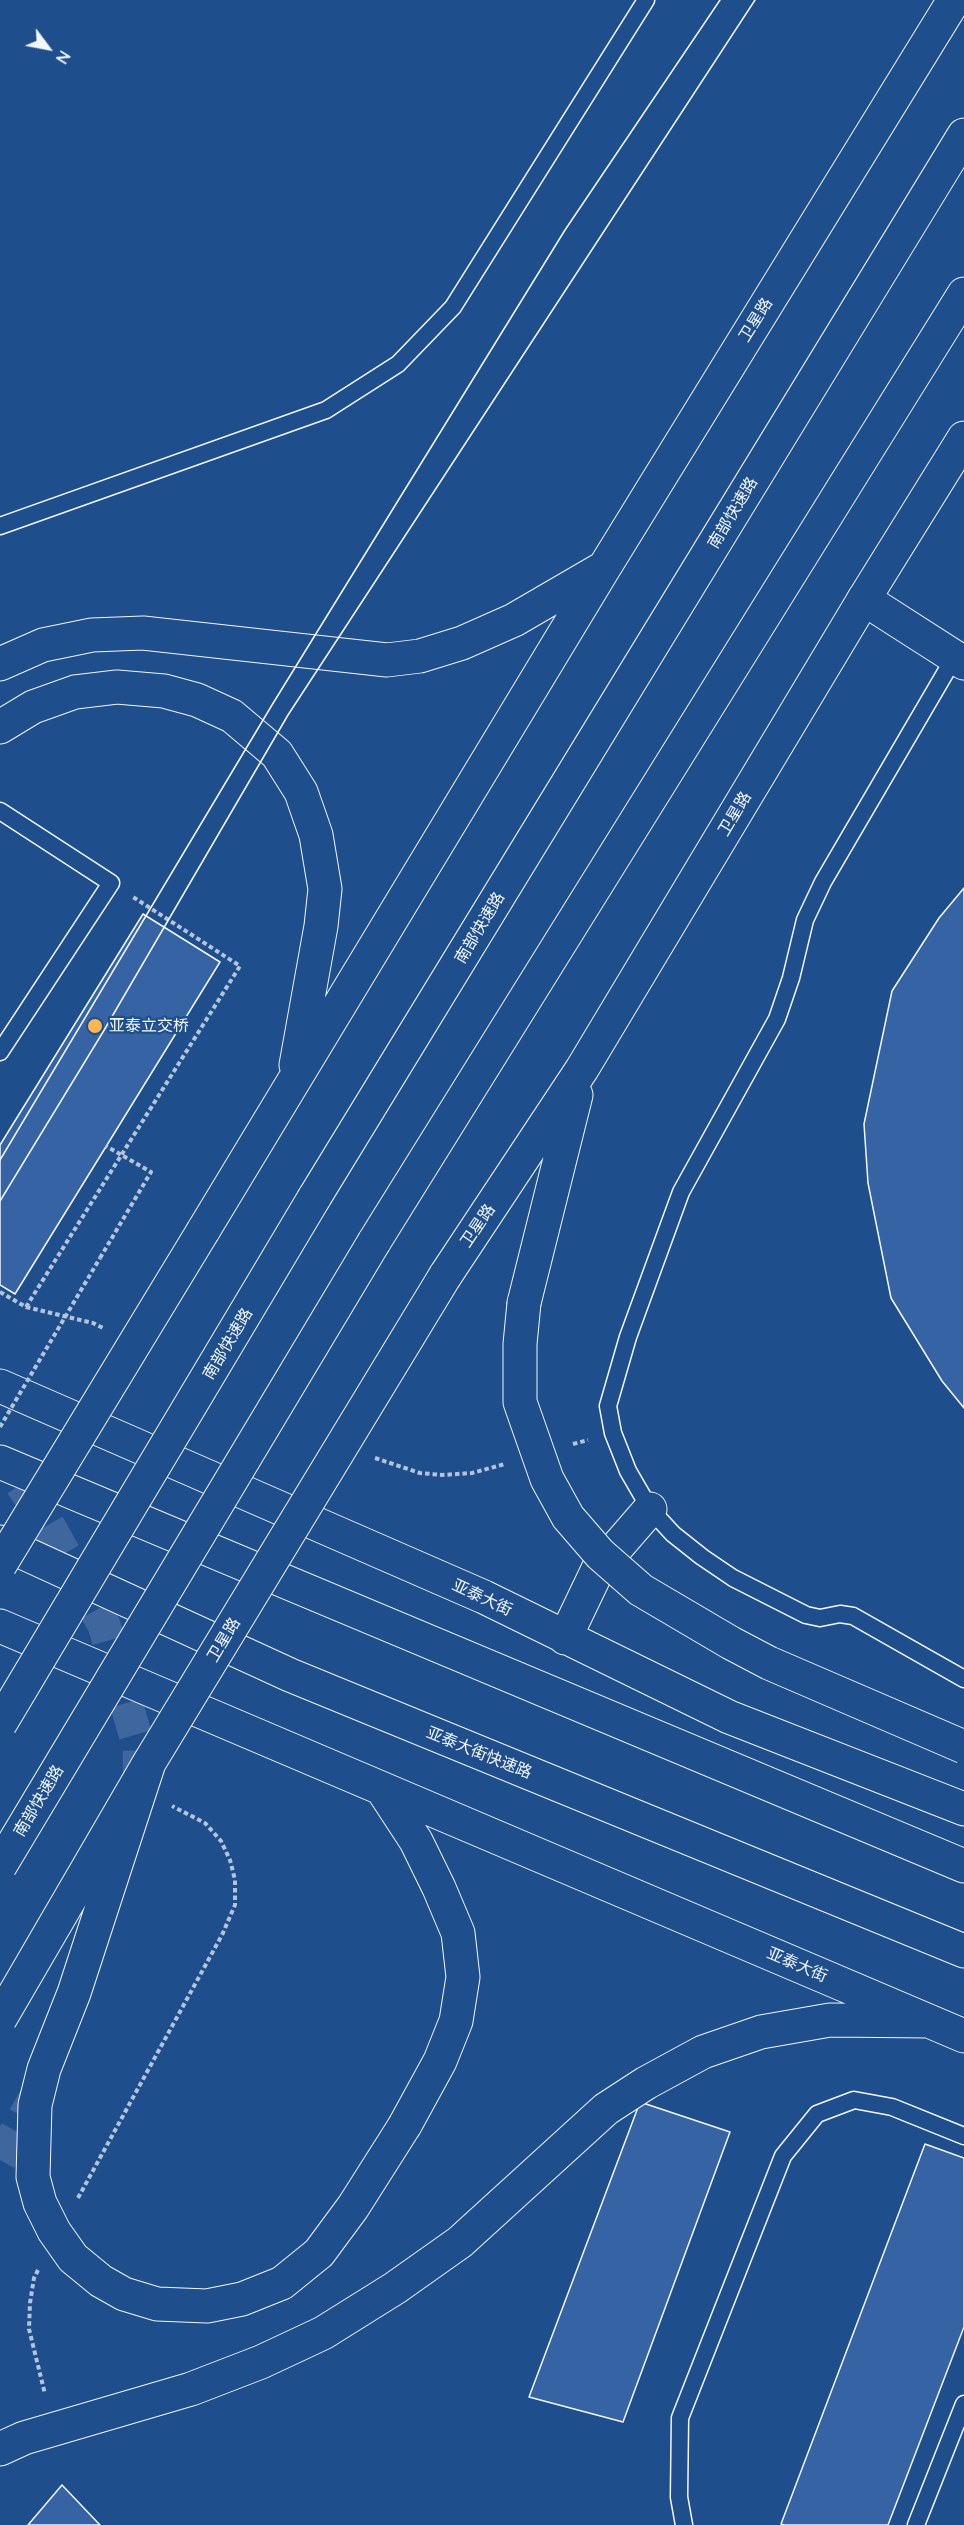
<!DOCTYPE html>
<meta charset="utf-8">
<style>
body{margin:0}
#map{position:relative;width:964px;height:2525px;overflow:hidden;background:#1f4e8c;font-family:Quicksand,sans-serif}
canvas{display:block}
.north{position:absolute;left:18px;top:18px;width:60px;height:60px;-webkit-text-stroke:4px #1f4e8c;paint-order:stroke;rotate:122deg;font-size:16px;font-weight:700;line-height:24px;text-align:center;color:#f2f6ff}
.north::after{content:'';display:block;margin:auto;width:21px;height:27px;background:#f2f6ff;clip-path:polygon(50% 0,100% 100%,50% 72%,0 100%)}
</style>
<div id="map">
<canvas width="964" height="2525"></canvas>
<div class="north">N</div>
</div>
<script>
const context = document.querySelector('canvas').getContext('2d');
context.lineJoin = 'round';
function fillPath(path, color) { context.fillStyle = color; context.fill(path, 'evenodd'); }
const toPath = rows => new Path2D(rows.map(r => 'M' + r).join(''));
function stroke(path, color, width, dash) { context.strokeStyle = color; context.lineWidth = width; context.lineCap = dash ? 'butt' : 'round'; context.setLineDash(dash || []); context.stroke(path); }
function write(font, color, halo, rows, align = 'center') {
  context.font = font + ' Quicksand,"Noto Sans SC",sans-serif'; context.lineWidth = 4.5; context.setLineDash([]); context.textBaseline = 'middle'; context.strokeStyle = halo; context.fillStyle = color; for (const [text, x, y, turn = 0] of rows) {
    context.save(); context.translate(x, y); context.rotate((+turn || 0) * Math.PI / 180); context.textAlign = isNaN(turn) ? turn : align; if (halo) context.strokeText(text, 0, 0); context.fillText(text, 0, 0); context.restore();
  }
}
const building = toPath([
 [964,888,964,1408,942,1381,891,1298,868,1183,864,1124,892,991,939,918,964,888],
 [143,914,220,962,15,1294,0,1285,0,1145,143,914],
 [640,2102,730,2132,623,2422,529,2397,640,2102],
 [925,2144,964,2158,964,2327,888,2525,784,2525,781,2524,925,2144],
 [62,2485,100,2525,28,2525,62,2485]
]);
fillPath(building, '#3563a3');
stroke(building, '#f2f6ff', 1.5);
stroke(toPath([
 [21,1484,44,1517,104,1625,139,1748,140,1792],
 [0,2160,39,2091]
]), '#3f679d', 33, [33, 16]);
const service = toPath([
 [0,526,326,410,398,364,453,307,646,0],
 [954,658,823,882,805,920,791,978,777,1019,681,1192,628,1337,608,1406,613,1433,628,1471,650,1509,673,1534,702,1557,733,1578,806,1615,820,1618,840,1614,853,1616,964,1679],
 [0,811,111,883,0,1052],
 [684,2525,679,2497,680,2418,783,2156,817,2114,854,2100,892,2107,964,2136],
 [916,2525,964,2404]
]);
const minor = toPath([
 [864,599,964,663]
]);
const primary = toPath([
 [0,664,43,645,92,635,143,633,387,660,420,656,462,643,514,620,600,570],
 [0,727,33,707,75,692,117,687,164,691,197,700,232,716,277,754,301,792,316,835,325,889,321,926,296,1065],
 [203,1231,604,568,954,0],
 [445,1276,582,1069,864,599,964,438],
 [524,1303,576,1095],
 [0,1386,484,1597,729,1717,964,1809],
 [0,1626,964,2036],
 [565,1638,598,1569,650,1509],
 [382,1789,416,1841,439,1888,458,1933,463,1977,456,2021,440,2061,405,2125],
 [0,2449,24,2438,191,2389,261,2362,323,2333,395,2288,460,2242,606,2109,646,2083,703,2052,761,2032,830,2020,929,2021]
]);
const trunk = toPath([
 [314,1198,964,135],
 [374,1242,964,294],
 [0,1462,964,1866],
 [0,1542,290,1675,964,1951]
]);
stroke(service, '#f2f6ff', 19);
stroke(minor, '#f2f6ff', 35);
stroke(primary, '#f2f6ff', 35);
stroke(trunk, '#f2f6ff', 35);
stroke(toPath([
 [100,1258,151,1172,106,1146],
 [0,1292,26,1307,93,1323,103,1328],
 [26,1307,240,966,133,897],
 [573,1444,588,1440],
 [375,1458,420,1473,442,1475,472,1473,505,1464],
 [78,2198,222,1935,235,1905,235,1880,230,1860,221,1841,205,1823,172,1806],
 [38,2270,34,2278,30,2303,29,2329,45,2394]
]), '#b3c4dc', 4, [4.5, 3]);
stroke(service, '#1f4e8c', 16);
stroke(minor, '#1f4e8c', 33);
stroke(primary, '#1f4e8c', 33);
stroke(trunk, '#1f4e8c', 33);
stroke(toPath([
 [0,1160,272,705,565,230,720,0],
 [0,1201,103,1032,288,715,755,0]
]), '#f2f6ff', 1.5);
const primaryBridge = toPath([
 [524,1303,520,1344,520,1402,547,1479,568,1517,600,1554,641,1590,731,1643,769,1663,964,1747],
 [0,1565,203,1231],
 [149,1763,74,1993,44,2069,35,2105,33,2177,40,2203,54,2231,73,2258,101,2281,124,2294,157,2304,207,2306,242,2299,282,2283,319,2253,353,2207,405,2125],
 [0,2019,149,1763,445,1276]
]);
const trunkBridge = toPath([
 [0,1724,314,1198],
 [0,1866,374,1242]
]);
stroke(primaryBridge, '#f2f6ff', 35, []);
stroke(trunkBridge, '#f2f6ff', 35, []);
stroke(toPath([
 [0,1427,100,1258]
]), '#b3c4dc', 4, [4.5, 3]);
stroke(primaryBridge, '#1f4e8c', 33);
stroke(trunkBridge, '#1f4e8c', 33);
for (const [x, y, r, color] of [
 [95,1026,8,"#ffb74d"]
]) { const dot = new Path2D(); dot.arc(x, y, r, 0, 2 * Math.PI); context.fillStyle = color; context.fill(dot); stroke(dot, '#1f4e8c', 2); }
write('16px', '#f2f6ff', '#1f4e8c', [
 ["卫星路",756,320,-58],
 ["南部快速路",733,513,-59],
 ["卫星路",735,814,-59],
 ["南部快速路",480,928,-59],
 ["卫星路",478,1226,-56],
 ["南部快速路",228,1344,-59],
 ["亚泰大街",482,1598,25],
 ["卫星路",224,1640,-59],
 ["亚泰大街快速路",479,1753,22],
 ["南部快速路",39,1801,-59],
 ["亚泰大街",797,1965,23]
]);
write('16px', '#f2f6ff', '#1f4e8c', [
 ["亚泰立交桥",109,1026]
], 'left');
</script>
